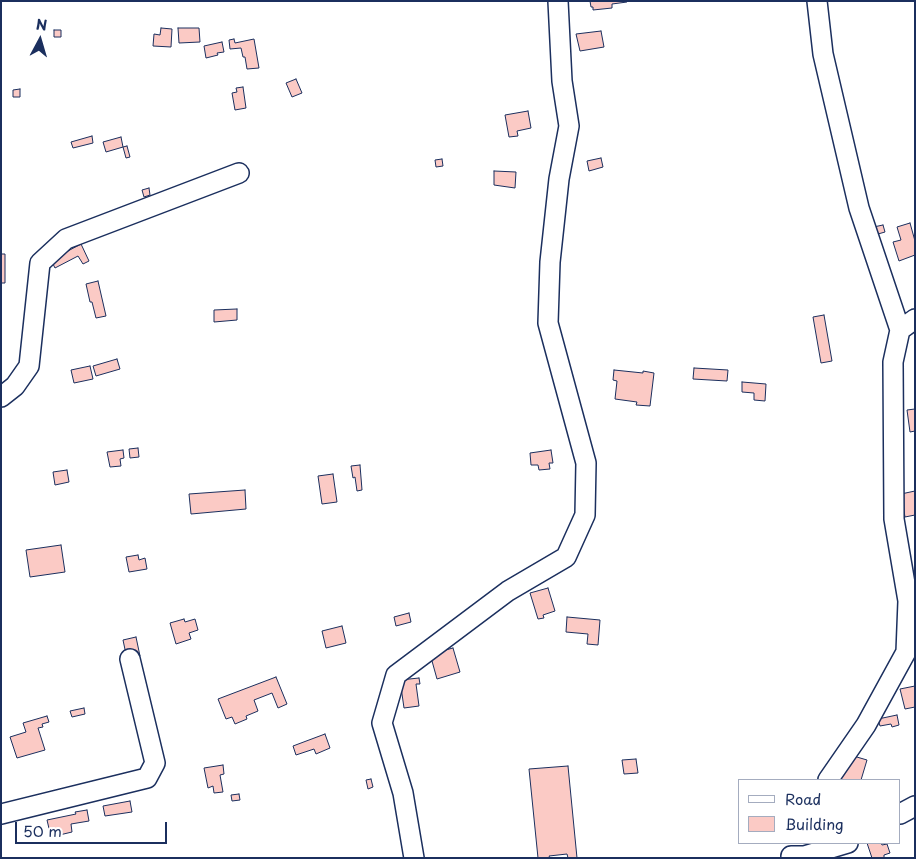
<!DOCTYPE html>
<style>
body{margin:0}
#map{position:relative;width:916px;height:859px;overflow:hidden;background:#fff;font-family:"Playpen Sans",sans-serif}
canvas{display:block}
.frame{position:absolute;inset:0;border:2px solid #1b2f5e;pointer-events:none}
.legend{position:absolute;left:738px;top:779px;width:162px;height:65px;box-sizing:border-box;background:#fff;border:1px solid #a4acbf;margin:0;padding:6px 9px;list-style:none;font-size:15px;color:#1b2f5e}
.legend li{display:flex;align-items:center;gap:10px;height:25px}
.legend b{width:25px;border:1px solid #a4acbf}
.north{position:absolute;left:15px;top:15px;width:50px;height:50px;-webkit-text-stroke:4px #fff;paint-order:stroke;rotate:6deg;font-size:14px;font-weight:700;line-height:20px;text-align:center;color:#1b2f5e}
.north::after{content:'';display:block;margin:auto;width:18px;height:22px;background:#1b2f5e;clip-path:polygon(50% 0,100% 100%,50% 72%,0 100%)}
.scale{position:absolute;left:15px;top:822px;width:152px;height:22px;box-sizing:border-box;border:2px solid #1b2f5e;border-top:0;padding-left:6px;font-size:15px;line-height:18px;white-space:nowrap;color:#1b2f5e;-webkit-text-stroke:4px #fff;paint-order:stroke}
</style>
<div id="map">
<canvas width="916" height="859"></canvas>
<div class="frame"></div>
<ul class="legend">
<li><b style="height:6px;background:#fff"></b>Road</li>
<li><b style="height:14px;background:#fbcac5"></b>Building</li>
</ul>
<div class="north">N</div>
<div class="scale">50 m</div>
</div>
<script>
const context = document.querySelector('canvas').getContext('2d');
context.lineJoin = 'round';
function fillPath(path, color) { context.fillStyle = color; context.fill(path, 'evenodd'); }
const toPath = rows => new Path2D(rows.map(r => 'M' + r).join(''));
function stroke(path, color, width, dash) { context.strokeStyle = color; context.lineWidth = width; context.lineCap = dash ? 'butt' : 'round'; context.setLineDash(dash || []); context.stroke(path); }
const building = toPath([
 [590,1,627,1,627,2,612,4,612,8,593,10,593,7,591,7,590,1],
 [161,28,172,29,171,47,153,46,154,34,160,35,161,28],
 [178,28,199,28,200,42,179,43,178,28],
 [54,30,61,30,61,37,54,37,54,30],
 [601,31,604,47,580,51,576,34,601,31],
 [234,39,235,43,254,39,259,68,247,69,245,57,243,57,241,48,230,49,229,40,234,39],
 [222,42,224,52,217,53,218,55,206,58,204,46,222,42],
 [296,79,302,93,292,97,286,83,296,79],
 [243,87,246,108,235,110,232,93,237,92,236,88,243,87],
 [20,89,20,97,13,97,13,90,20,89],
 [528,111,531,128,517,131,518,136,509,137,505,115,528,111],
 [92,136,93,143,73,148,71,142,92,136],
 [121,137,123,147,106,152,103,142,121,137],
 [127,146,130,157,126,158,123,147,127,146],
 [601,158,603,167,589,171,587,161,601,158],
 [442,159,443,166,436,167,435,160,442,159],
 [494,171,516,172,515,188,494,185,494,171],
 [149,188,150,195,144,197,142,190,149,188],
 [910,223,915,241,915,255,899,261,893,242,901,240,897,227,910,223],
 [883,225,885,232,871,236,869,228,883,225],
 [81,244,89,261,83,264,78,256,55,268,51,260,81,244],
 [1,254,5,254,5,283,1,283,1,254],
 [98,281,106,316,96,318,92,302,90,302,86,284,98,281],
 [237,309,237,320,214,322,214,310,237,309],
 [824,315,832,361,821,363,813,317,824,315],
 [117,359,120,369,96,376,93,366,117,359],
 [90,366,93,379,74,383,71,370,90,366],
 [694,368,728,370,727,381,693,379,694,368],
 [614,370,643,373,643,371,654,373,650,406,636,405,637,402,615,399,617,381,613,380,614,370],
 [742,382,766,384,765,401,754,400,754,393,742,392,742,382],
 [915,409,915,431,910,432,907,410,915,409],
 [138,448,139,457,130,458,129,449,138,448],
 [123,450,124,458,120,459,121,466,110,467,107,452,123,450],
 [551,450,553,463,549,463,550,469,539,470,538,465,531,465,530,453,551,450],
 [360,465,362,490,357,491,355,477,353,478,351,466,360,465],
 [67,470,69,482,55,485,53,472,67,470],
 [333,474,337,502,322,504,318,476,333,474],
 [245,490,246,509,191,514,189,494,245,490],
 [915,491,915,515,905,517,901,494,915,491],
 [61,545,65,572,30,577,26,550,61,545],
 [138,555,139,560,145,558,147,569,129,572,126,557,138,555],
 [548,588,555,611,543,615,544,618,538,619,530,593,548,588],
 [409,613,411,622,396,626,394,617,409,613],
 [567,617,600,620,598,645,587,644,588,634,566,632,567,617],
 [184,619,185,622,195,619,198,630,189,633,191,639,176,644,170,623,184,619],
 [342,626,346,643,326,648,322,631,342,626],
 [136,637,140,656,127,659,123,640,136,637],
 [453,648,460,672,437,679,432,661,425,663,423,656,453,648],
 [276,677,287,704,278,708,272,693,254,700,258,711,246,716,247,719,235,724,232,717,226,719,218,699,276,677],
 [419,678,420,684,416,684,419,706,404,708,400,680,419,678],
 [915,686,915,707,905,709,900,689,915,686],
 [84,708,85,714,72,717,70,711,84,708],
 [897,715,899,725,892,727,891,724,880,726,878,719,897,715],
 [47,716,49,722,42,724,43,727,38,728,45,750,17,758,10,737,26,732,23,723,47,716],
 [325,734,330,748,316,754,314,749,296,755,293,746,325,734],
 [850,755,867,760,861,780,834,780,850,755],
 [636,759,638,773,624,774,622,760,636,759],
 [223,765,224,774,220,775,223,792,214,793,213,786,208,788,204,768,223,765],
 [568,766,577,858,568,858,567,854,549,856,550,858,538,858,529,769,568,766],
 [371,779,373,787,368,789,366,780,371,779],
 [239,794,240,800,232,801,231,795,239,794],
 [130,801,132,812,105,816,103,806,130,801],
 [87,810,89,821,71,824,72,832,51,837,47,820,76,814,75,812,87,810],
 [867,843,881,843,882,845,887,844,890,853,884,855,884,858,872,858,867,843]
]);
fillPath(building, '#fbcac5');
stroke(building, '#1b2f5e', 1);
const minor = toPath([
 [817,1,823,54,859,208,900,330],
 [1,397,15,386,29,366,40,263,66,239,239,173],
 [828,780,866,725,906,652,908,601,894,519,893,362,900,330,915,319],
 [1,814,147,778,155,763,130,659],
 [900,814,915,806],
 [791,856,804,856,848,843],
 [414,858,403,793,382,723,396,675,508,591,566,557,585,515,586,463,548,323,550,262,559,179,569,126,562,81,558,1]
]);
stroke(minor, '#1b2f5e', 22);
stroke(minor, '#fff', 19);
</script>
